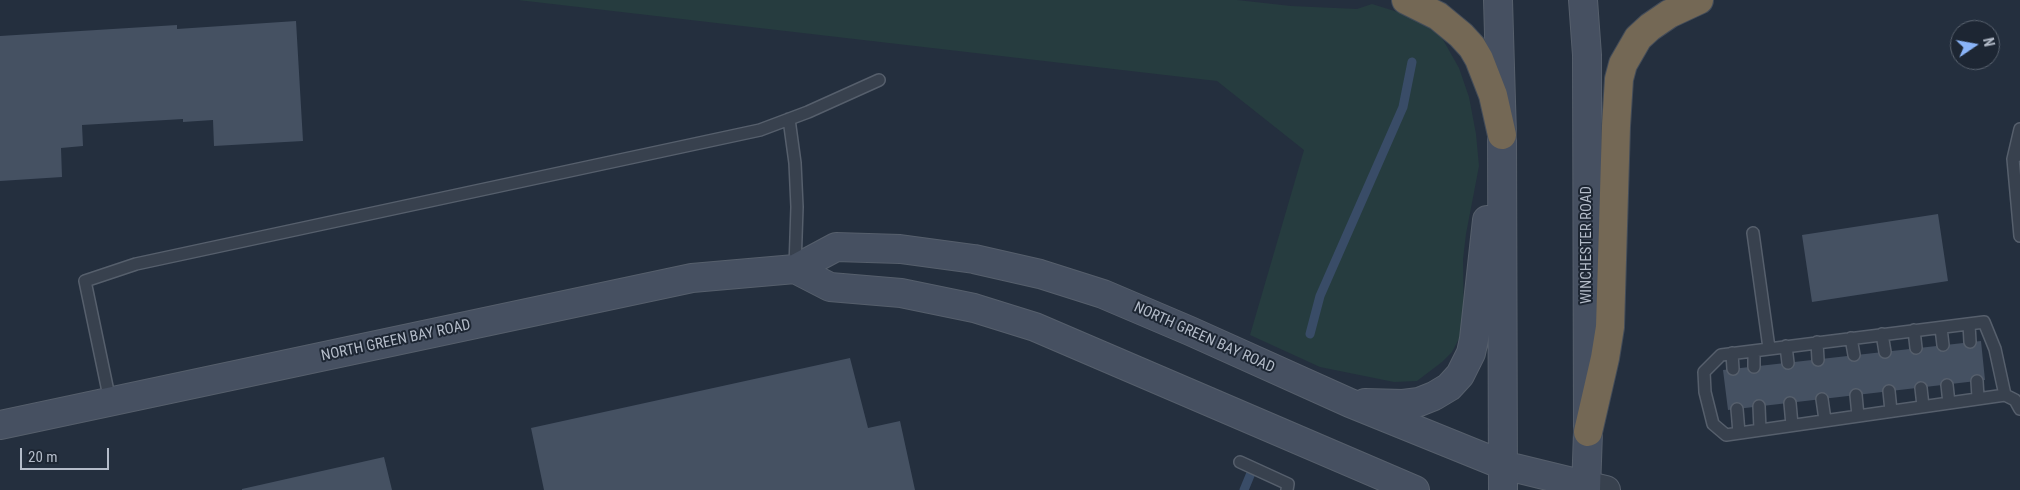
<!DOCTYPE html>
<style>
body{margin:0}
#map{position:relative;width:2020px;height:490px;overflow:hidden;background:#242f3e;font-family:"Roboto Condensed",sans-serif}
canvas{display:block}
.north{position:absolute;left:1950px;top:20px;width:50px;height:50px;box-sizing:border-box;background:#1d2633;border:1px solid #59626f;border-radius:50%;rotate:78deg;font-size:14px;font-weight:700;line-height:20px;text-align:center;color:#b4bcc9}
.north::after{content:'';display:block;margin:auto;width:18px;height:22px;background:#8ab4f8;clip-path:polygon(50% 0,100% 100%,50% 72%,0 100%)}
.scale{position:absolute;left:20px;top:448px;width:89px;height:22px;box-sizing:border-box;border:2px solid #b4bcc9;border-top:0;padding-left:6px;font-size:15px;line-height:18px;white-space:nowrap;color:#b4bcc9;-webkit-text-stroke:4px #1d2633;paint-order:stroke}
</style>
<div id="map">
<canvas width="2020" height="490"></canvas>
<div class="north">N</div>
<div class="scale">20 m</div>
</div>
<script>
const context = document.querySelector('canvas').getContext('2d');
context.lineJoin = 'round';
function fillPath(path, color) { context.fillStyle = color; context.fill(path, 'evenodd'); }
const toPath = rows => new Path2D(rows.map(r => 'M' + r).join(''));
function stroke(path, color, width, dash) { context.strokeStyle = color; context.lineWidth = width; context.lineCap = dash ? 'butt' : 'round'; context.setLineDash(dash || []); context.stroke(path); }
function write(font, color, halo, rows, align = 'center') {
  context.font = font + ' "Roboto Condensed",sans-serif'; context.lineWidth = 4; context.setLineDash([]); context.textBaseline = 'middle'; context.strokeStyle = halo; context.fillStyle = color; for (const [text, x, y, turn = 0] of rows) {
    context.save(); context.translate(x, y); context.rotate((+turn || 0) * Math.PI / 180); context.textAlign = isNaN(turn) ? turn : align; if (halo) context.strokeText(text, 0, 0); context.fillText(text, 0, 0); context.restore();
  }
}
fillPath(toPath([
 [518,0,1237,0,1291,6,1357,9,1372,4,1401,13,1430,28,1442,38,1459,68,1469,97,1476,134,1479,166,1466,234,1463,259,1464,329,1452,352,1442,362,1417,381,1394,382,1320,367,1250,335,1304,150,1217,81]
]), '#263c3f');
stroke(toPath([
 [1310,334,1320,296,1403,107,1412,62],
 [1244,490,1251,473]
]), '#394c67', 9);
fillPath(toPath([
 [296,21,303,141,214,146,213,120,183,122,183,119,82,125,83,146,61,148,62,177,0,181,0,36,177,25,177,29],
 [1938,214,1948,281,1812,302,1802,235],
 [1981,341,1985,380,1728,410,1723,370],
 [850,358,868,428,900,421,915,490,544,490,531,428],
 [384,457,392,490,242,490,242,489]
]), '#455162');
const service = toPath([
 [789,119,795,163,797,207,795,267],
 [2020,153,2013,159,2020,236],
 [2013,159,2020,129],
 [1753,233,1769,348],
 [1969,324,1970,342],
 [1941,328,1943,345],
 [1914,330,1916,348],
 [1882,334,1885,352],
 [1851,338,1854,355],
 [1817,342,1818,360],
 [1786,346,1788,363],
 [1754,351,1754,367],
 [1732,353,1733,369],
 [1977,381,1978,398],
 [1947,385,1949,403],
 [1921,388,1923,406],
 [1889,391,1891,411],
 [1856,395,1858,416],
 [2005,395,1995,349,1984,322,1721,355,1704,372,1705,392,1713,424,1726,435,2005,395,2015,400,2020,409],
 [1822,399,1825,420],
 [110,401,85,281,136,264,760,130,808,112,879,80],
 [1790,403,1792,425],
 [1759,406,1760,430],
 [1737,409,1739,433],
 [1240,462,1288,484,1287,490]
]);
const tertiary = toPath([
 [1585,485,1606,490]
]);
const secondary = toPath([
 [1498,0,1502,135,1503,490],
 [1583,0,1587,55,1588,432,1586,490],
 [795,269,830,287,901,293,974,308,1035,327,1415,490],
 [1365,403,1403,404,1419,402,1434,396,1449,387,1460,375,1471,353,1474,339,1487,220],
 [0,425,692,278,795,269,836,247,900,249,974,259,1040,274,1103,294,1190,331,1350,403,1503,465,1585,485]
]);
const motorway = toPath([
 [1406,0,1438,16,1461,35,1472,47,1479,59,1493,95,1502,135],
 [1588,432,1605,358,1610,327,1616,126,1619,79,1623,64,1638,38,1650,27,1669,14,1699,0]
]);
stroke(service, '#565f6c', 14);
stroke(tertiary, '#565f6c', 30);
stroke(secondary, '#565f6c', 30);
stroke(motorway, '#434c59', 30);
stroke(service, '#38414e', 11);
stroke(tertiary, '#38414e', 28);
stroke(secondary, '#465061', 28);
stroke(motorway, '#746855', 28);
write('15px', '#b4bcc9', '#1d2633', [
 ["WINCHESTER ROAD",1587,245,-90],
 ["NORTH GREEN BAY ROAD",1204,338,24],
 ["NORTH GREEN BAY ROAD",396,341,-12]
]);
</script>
